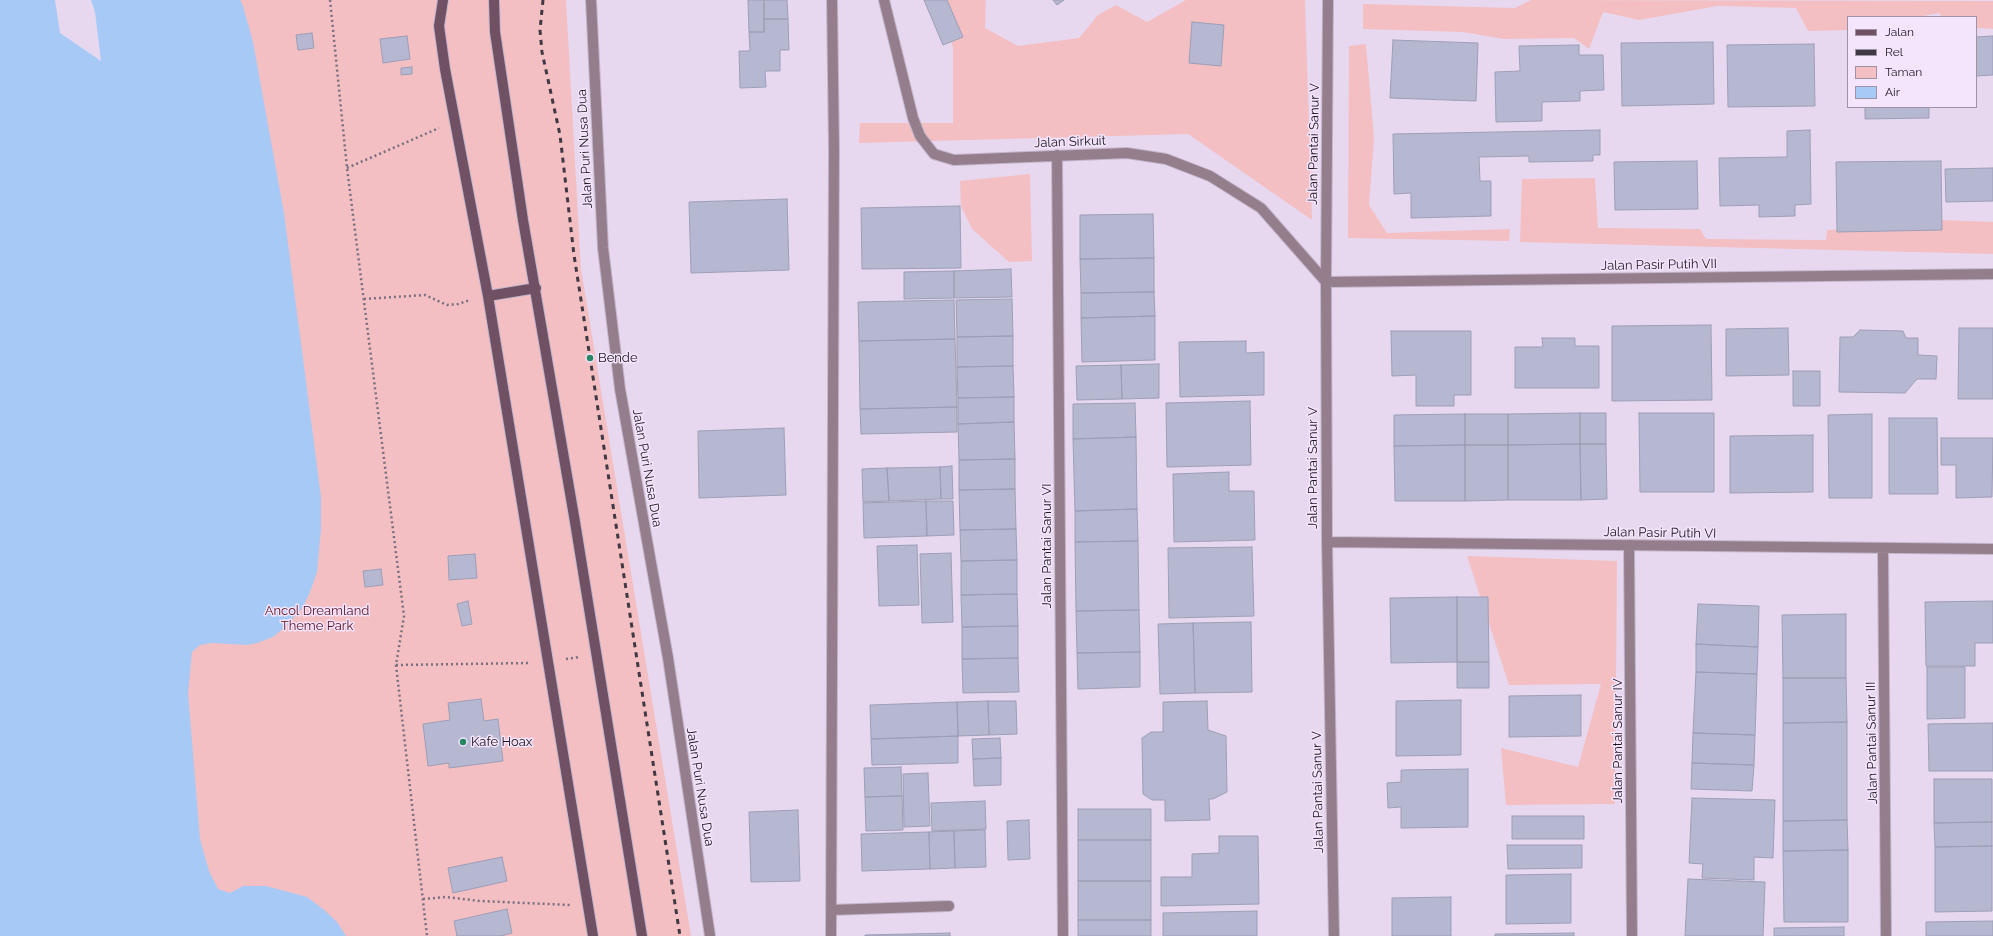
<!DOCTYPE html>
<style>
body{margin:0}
#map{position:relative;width:1993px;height:936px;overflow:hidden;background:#e7d8f0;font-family:Raleway,sans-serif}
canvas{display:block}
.legend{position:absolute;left:1847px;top:16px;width:130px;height:92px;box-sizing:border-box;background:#f4e5fd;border:1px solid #9e93a5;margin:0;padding:5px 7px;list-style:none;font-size:12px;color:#1d1820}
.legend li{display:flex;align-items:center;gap:8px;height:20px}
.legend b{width:20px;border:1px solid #9e93a5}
</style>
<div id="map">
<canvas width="1993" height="936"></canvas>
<ul class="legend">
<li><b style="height:5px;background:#705163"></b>Jalan</li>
<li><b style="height:5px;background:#403944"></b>Rel</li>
<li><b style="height:11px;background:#f3bfc3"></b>Taman</li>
<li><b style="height:11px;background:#a6caf5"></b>Air</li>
</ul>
</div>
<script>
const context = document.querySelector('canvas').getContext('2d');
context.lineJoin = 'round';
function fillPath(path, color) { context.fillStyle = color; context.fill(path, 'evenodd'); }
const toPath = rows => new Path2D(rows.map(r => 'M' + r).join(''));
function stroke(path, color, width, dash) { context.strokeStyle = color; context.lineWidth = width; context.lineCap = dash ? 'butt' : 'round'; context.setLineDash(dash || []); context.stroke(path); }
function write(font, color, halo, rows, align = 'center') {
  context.font = font + ' Raleway,sans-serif'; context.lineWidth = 3; context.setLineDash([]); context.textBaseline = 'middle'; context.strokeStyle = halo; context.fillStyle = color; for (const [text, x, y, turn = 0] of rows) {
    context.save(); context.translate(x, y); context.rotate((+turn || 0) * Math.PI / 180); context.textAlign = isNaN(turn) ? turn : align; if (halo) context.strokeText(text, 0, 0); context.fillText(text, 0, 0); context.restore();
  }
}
fillPath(toPath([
 [0,0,566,0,581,269,691,936,0,936],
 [938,0,986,0,985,28,1018,46,1079,38,1098,15,1116,5,1147,22,1186,0,1305,0,1312,220,1188,134,859,143,860,123,953,123,953,47],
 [1531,0,1993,1,1993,29,1976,28,1976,17,1942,17,1939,13,1918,17,1848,17,1848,30,1808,31,1796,8,1717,6,1639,20,1603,12,1589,49,1574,38,1504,39,1463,32,1363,29,1363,4,1515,8],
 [1366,44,1374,138,1369,205,1387,233,1510,229,1509,241,1348,238,1349,46],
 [1030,174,1032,261,1009,262,972,229,961,206,960,181],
 [1595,178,1598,228,1700,229,1706,239,1826,240,1827,230,1923,227,1941,220,1993,222,1993,254,1520,242,1522,179],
 [1467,556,1617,561,1615,804,1506,805,1501,748,1578,767,1601,684,1509,685]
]), '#f3bfc3');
fillPath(toPath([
 [0,0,240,0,243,6,253,42,284,213,321,497,321,529,317,572,310,592,303,607,286,626,273,637,257,643,247,645,212,643,200,645,192,652,188,693,200,839,209,871,218,889,230,893,243,886,266,886,307,897,323,909,337,922,346,936,0,936]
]), '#a6caf5');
fillPath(toPath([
 [55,0,91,0,95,12,101,61,60,33]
]), '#e7d8f0');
const building = toPath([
 [748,0,764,0,764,32,749,32,748,0],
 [764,0,787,0,788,19,764,19,764,0],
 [924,0,947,0,963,37,943,45,924,0],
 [1053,0,1064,0,1057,5,1053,0],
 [764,19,788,19,789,50,780,50,780,71,765,71,766,87,740,88,739,51,750,51,749,32,764,32,764,19],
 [1192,22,1224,25,1221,66,1189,63,1192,22],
 [312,33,314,48,298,50,296,35,312,33],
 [407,36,410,59,383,63,380,39,407,36],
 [1993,36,1993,75,1976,76,1976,37,1993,36],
 [1393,40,1478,43,1476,101,1390,98,1393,40],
 [1713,42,1714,104,1622,106,1621,43,1713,42],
 [1814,44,1815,106,1728,107,1727,45,1814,44],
 [1579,45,1579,55,1603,55,1604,90,1580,91,1580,101,1542,102,1542,121,1496,122,1495,72,1520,71,1519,46,1579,45],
 [412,67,412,74,401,75,401,68,412,67],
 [1865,107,1929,107,1929,118,1865,119,1865,107],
 [1600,130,1600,155,1593,155,1593,161,1529,162,1529,156,1479,157,1480,181,1491,181,1491,216,1411,218,1411,193,1394,194,1393,134,1600,130],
 [1810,130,1811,204,1795,205,1795,216,1759,217,1759,205,1720,206,1719,158,1787,157,1787,131,1810,130],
 [1697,161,1698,209,1615,210,1614,162,1697,161],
 [1941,161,1942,230,1837,232,1836,162,1941,161],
 [1993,168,1993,201,1946,202,1945,169,1993,168],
 [787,199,789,270,691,273,689,202,787,199],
 [960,206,961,268,862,269,861,208,960,206],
 [1153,214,1154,258,1080,259,1080,215,1153,214],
 [1154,258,1154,292,1081,293,1080,259,1154,258],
 [1011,269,1012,297,954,298,954,271,1011,269],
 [954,271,954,298,904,299,904,272,954,271],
 [1154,292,1155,316,1081,318,1081,293,1154,292],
 [1012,299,1013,336,957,337,956,300,1012,299],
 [954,300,955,339,859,341,858,302,954,300],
 [1155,316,1155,360,1082,362,1081,318,1155,316],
 [1711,325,1712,400,1612,401,1612,326,1711,325],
 [1788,328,1789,375,1726,376,1726,329,1788,328],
 [1959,328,1993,328,1993,399,1958,399,1959,328],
 [1860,330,1903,331,1906,338,1918,338,1918,355,1937,356,1936,379,1917,379,1905,393,1839,392,1840,337,1853,337,1860,330],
 [1391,331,1471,331,1471,395,1454,395,1454,406,1416,406,1416,375,1392,376,1391,331],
 [1013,336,1013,366,957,367,957,337,1013,336],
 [1542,338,1575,338,1575,346,1599,346,1599,388,1515,388,1515,347,1543,347,1542,338],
 [955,339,957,407,860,409,859,341,955,339],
 [1246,341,1246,353,1264,352,1264,395,1180,397,1179,342,1246,341],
 [1159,364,1159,398,1122,399,1121,365,1159,364],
 [1121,365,1122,399,1077,400,1076,366,1121,365],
 [1013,366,1014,397,958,398,957,367,1013,366],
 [1793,371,1820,371,1820,406,1793,406,1793,371],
 [1014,397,1014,422,958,424,958,398,1014,397],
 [1250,401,1251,465,1167,467,1166,403,1250,401],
 [1135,403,1136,437,1073,439,1073,404,1135,403],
 [957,407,957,432,861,434,860,409,957,407],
 [1580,413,1580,444,1508,445,1508,414,1580,413],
 [1580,413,1606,413,1606,444,1580,444,1580,413],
 [1639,413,1714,413,1714,492,1640,492,1639,413],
 [1465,414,1465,445,1394,446,1394,415,1465,414],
 [1465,414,1508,414,1508,445,1465,445,1465,414],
 [1872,414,1872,498,1829,498,1828,415,1872,414],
 [1889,418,1937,418,1938,494,1889,494,1889,418],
 [1014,422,1015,459,959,460,958,424,1014,422],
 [784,428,786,495,699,498,698,431,784,428],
 [1813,435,1813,492,1730,493,1730,436,1813,435],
 [1136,437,1137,509,1075,511,1073,439,1136,437],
 [1941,438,1993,438,1992,497,1956,498,1956,465,1941,465,1941,438],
 [1580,444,1606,444,1607,499,1581,500,1580,444],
 [1580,444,1581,500,1508,500,1508,445,1580,444],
 [1465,445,1508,445,1508,500,1465,501,1465,445],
 [1465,445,1465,501,1395,501,1394,446,1465,445],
 [1015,459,1015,489,959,490,959,460,1015,459],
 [952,466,953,499,941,499,940,467,952,466],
 [940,467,941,499,889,501,887,468,940,467],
 [887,468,889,501,863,502,862,469,887,468],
 [1229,472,1229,491,1254,491,1255,540,1174,542,1173,474,1229,472],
 [1015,489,1016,529,960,530,959,490,1015,489],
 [926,501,927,536,864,538,863,503,926,501],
 [926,501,953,501,954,535,927,536,926,501],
 [1137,509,1138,541,1075,542,1075,511,1137,509],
 [1016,529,1017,560,961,561,960,530,1016,529],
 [1138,541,1139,610,1076,611,1075,542,1138,541],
 [917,545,919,605,879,606,877,546,917,545],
 [1252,547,1254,616,1169,618,1168,548,1252,547],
 [951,553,953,622,922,623,920,554,951,553],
 [475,554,477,578,449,580,448,556,475,554],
 [1017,560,1017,594,961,595,961,561,1017,560],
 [381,569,383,585,365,587,363,571,381,569],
 [1017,594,1018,626,962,627,961,595,1017,594],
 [1457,597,1457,662,1391,663,1390,598,1457,597],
 [1457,597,1488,597,1489,662,1457,662,1457,597],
 [468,601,472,624,462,626,457,604,468,601],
 [1993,601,1993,643,1975,643,1975,666,1926,666,1925,602,1993,601],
 [1698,604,1759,606,1758,647,1696,644,1698,604],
 [1139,610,1140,652,1077,653,1076,611,1139,610],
 [1846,614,1846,678,1783,678,1782,615,1846,614],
 [1251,622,1252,692,1195,693,1193,623,1251,622],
 [1193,623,1195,693,1160,694,1158,624,1193,623],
 [1018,626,1018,658,962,659,962,627,1018,626],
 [1696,644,1758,647,1757,674,1696,672,1696,644],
 [1140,652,1140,687,1078,689,1077,653,1140,652],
 [1018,658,1019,692,963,693,962,659,1018,658],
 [1457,662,1489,662,1489,688,1457,688,1457,662],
 [1927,667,1965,667,1965,718,1927,719,1927,667],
 [1696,672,1757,674,1755,735,1693,733,1696,672],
 [1783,678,1846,678,1847,722,1783,723,1783,678],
 [1581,695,1581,736,1509,737,1509,696,1581,695],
 [481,699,484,721,498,719,503,761,449,768,449,763,428,766,423,724,450,720,448,703,481,699],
 [1461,700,1461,755,1396,756,1396,701,1461,700],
 [988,701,1016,701,1017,734,989,735,988,701],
 [988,701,989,735,958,736,957,702,988,701],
 [1207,701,1208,730,1226,736,1227,792,1213,799,1209,799,1210,820,1165,821,1165,800,1152,800,1143,794,1142,738,1151,732,1163,732,1163,702,1207,701],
 [957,702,958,736,871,739,870,705,957,702],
 [1847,722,1847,820,1783,821,1783,723,1847,722],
 [1993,723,1993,771,1929,771,1928,724,1993,723],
 [1693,733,1755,735,1754,765,1692,763,1693,733],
 [958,736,958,763,872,765,871,739,958,736],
 [1000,738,1001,758,973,759,972,739,1000,738],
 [1001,758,1001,785,974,786,973,759,1001,758],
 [1692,763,1754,765,1752,791,1691,789,1692,763],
 [901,767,902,796,865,797,864,768,901,767],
 [1468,769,1468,827,1401,828,1401,807,1388,808,1387,783,1401,782,1401,770,1468,769],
 [928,773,930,826,904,827,903,774,928,773],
 [1934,779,1992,779,1992,822,1934,823,1934,779],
 [902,796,903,830,866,831,865,797,902,796],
 [1692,798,1775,800,1773,858,1754,857,1754,880,1702,878,1703,864,1689,863,1692,798],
 [985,801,986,829,932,831,931,803,985,801],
 [1078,809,1151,809,1151,840,1078,840,1078,809],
 [798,810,800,881,751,882,749,812,798,810],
 [1512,816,1584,816,1584,839,1512,839,1512,816],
 [1029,820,1030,859,1008,860,1007,821,1029,820],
 [1847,820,1848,850,1783,851,1783,821,1847,820],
 [1992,822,1992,846,1935,847,1934,823,1992,822],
 [985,830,986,867,955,868,954,831,985,830],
 [954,831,955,868,930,869,929,832,954,831],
 [929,832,930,869,862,871,861,834,929,832],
 [1219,836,1258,836,1259,904,1161,906,1161,877,1192,877,1192,854,1219,853,1219,836],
 [1078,840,1151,840,1151,881,1078,881,1078,840],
 [1507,845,1582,845,1582,868,1508,869,1507,845],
 [1992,846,1992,911,1935,912,1935,847,1992,846],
 [1848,850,1848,922,1784,922,1783,851,1848,850],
 [502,857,507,881,453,893,448,868,502,857],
 [1571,874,1571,923,1506,924,1506,875,1571,874],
 [1688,879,1765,882,1763,936,1685,936,1688,879],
 [1078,881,1151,881,1151,920,1078,920,1078,881],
 [1451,897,1451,936,1392,936,1392,898,1451,897],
 [507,909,512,933,501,936,457,936,454,921,507,909],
 [1257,911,1257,936,1163,936,1163,913,1257,911],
 [1078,920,1151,920,1151,936,1078,936,1078,920],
 [1993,921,1993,936,1926,936,1926,922,1993,921],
 [1844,927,1844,936,1774,936,1774,928,1844,927],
 [950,933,950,936,865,936,865,935,950,933],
 [1574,933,1574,936,1495,936,1495,934,1574,933]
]);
fillPath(building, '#b6b7d1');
stroke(building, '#9d9eb7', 1);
const street = toPath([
 [591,0,603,248,620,389,668,658,710,936],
 [884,0,913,118,920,136,934,154,954,160,1127,153,1166,159,1210,176,1261,208,1326,282,1993,274],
 [1328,0,1326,282,1327,542,1334,936],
 [1057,155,1063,936],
 [1327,542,1993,549],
 [1629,545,1632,936],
 [1883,549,1886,936],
 [831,910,949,906],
 [831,936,834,150,832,0]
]);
const secondary = toPath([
 [443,0,439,26,445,69,488,296,593,936],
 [494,0,495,32,523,220,575,522,642,936],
 [488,296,536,288]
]);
stroke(street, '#c3b5cb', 12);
stroke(secondary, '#c3b5cb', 12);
stroke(toPath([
 [330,0,347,168,404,616,396,665,427,936],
 [347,168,439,128],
 [364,299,425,295,447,305,458,304,470,300],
 [566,659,579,657],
 [396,665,531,663],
 [423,899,446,897,480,901,570,905]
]), '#796f7f', 2.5, [2, 3]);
stroke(street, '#947e8b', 10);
stroke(secondary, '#705163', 10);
stroke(toPath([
 [543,0,540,30,542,52,560,135,574,255,680,936]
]), '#403944', 3, [5, 5]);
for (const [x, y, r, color] of [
 [590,358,4,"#258862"],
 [463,742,4,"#258862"]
]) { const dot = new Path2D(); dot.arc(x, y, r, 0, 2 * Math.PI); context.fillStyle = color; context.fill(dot); stroke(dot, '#f4e5fd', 1.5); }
write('13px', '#1d1820', '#f4e5fd', [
 ["Jalan Sirkuit",1070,142,-2],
 ["Jalan Pantai Sanur V",1314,144,-89],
 ["Jalan Puri Nusa Dua",585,149,-93],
 ["Jalan Pasir Putih VII",1659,265,-1],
 ["Jalan Puri Nusa Dua",647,468,80],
 ["Jalan Pantai Sanur V",1313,468,-90],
 ["Jalan Pasir Putih VI",1660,533,1],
 ["Jalan Pantai Sanur VI",1047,546,-90],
 ["Jalan Pantai Sanur IV",1618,741,-90],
 ["Jalan Pantai Sanur III",1872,743,-91],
 ["Jalan Puri Nusa Dua",700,787,81],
 ["Jalan Pantai Sanur V",1318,792,-91]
]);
write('13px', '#1d1820', '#f4e5fd', [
 ["Bende",598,358],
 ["Kafe Hoax",471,742]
], 'left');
write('13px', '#5a1322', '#f4e5fd', [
 ["Ancol Dreamland",317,611],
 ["Theme Park",317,626]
]);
</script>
